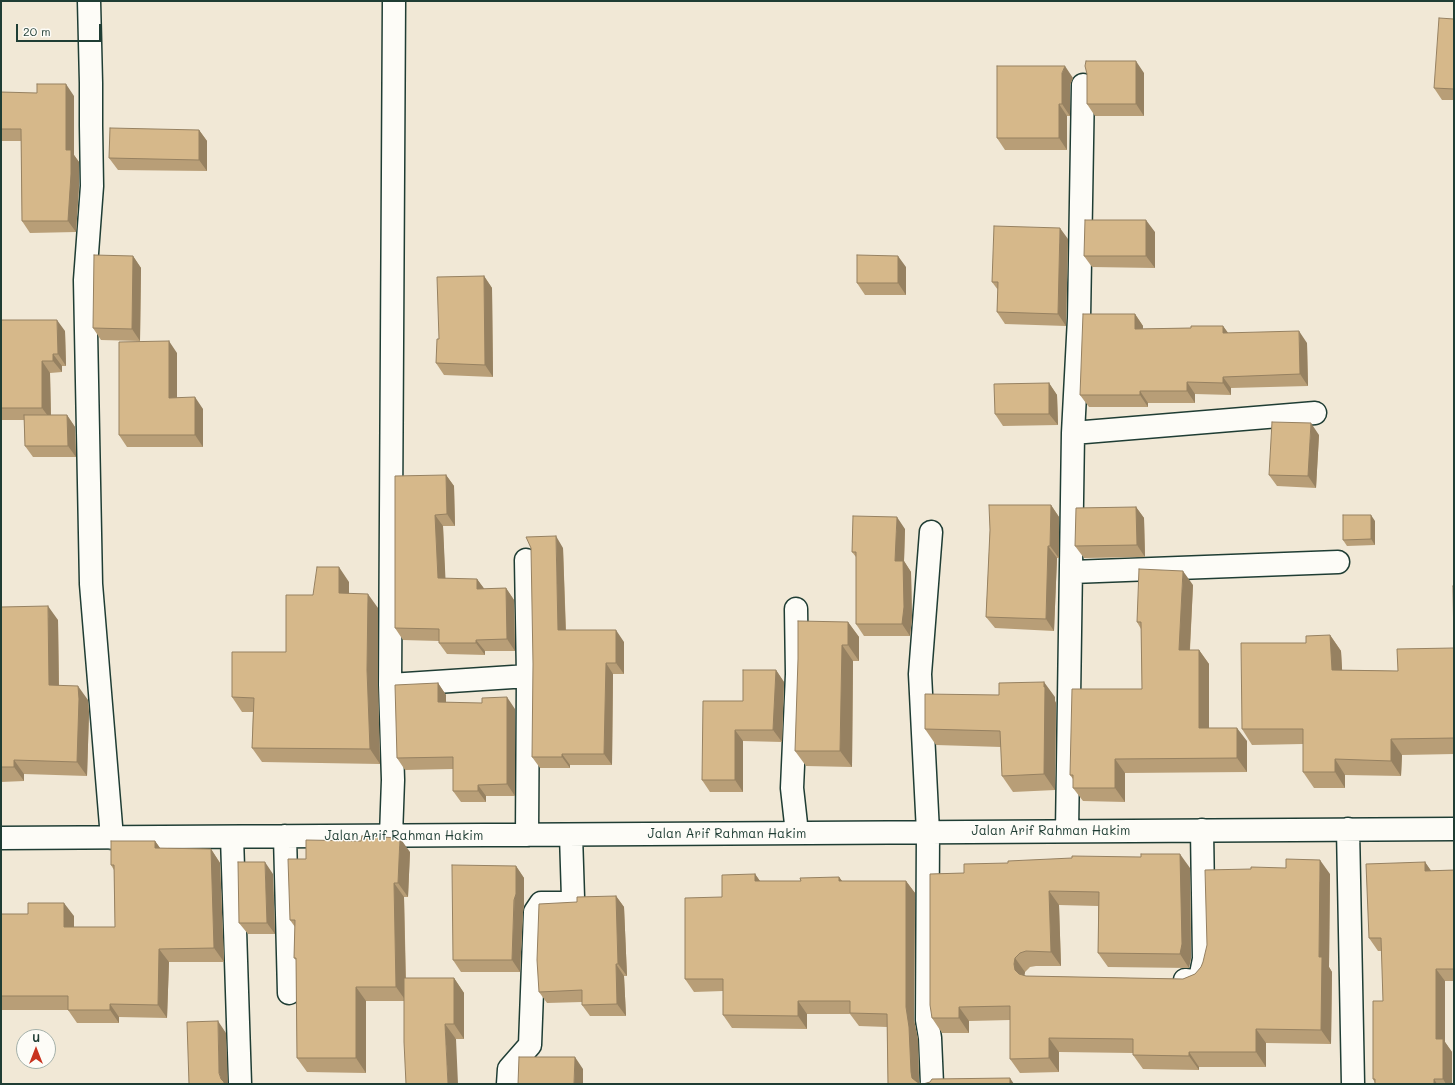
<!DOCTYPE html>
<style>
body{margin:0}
#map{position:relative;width:1455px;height:1085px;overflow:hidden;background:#f1e8d6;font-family:Mali,sans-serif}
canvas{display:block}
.frame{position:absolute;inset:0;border:2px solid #1f3d34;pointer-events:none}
.north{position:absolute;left:16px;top:1029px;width:40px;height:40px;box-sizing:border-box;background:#fdfcf7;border:1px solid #a4b0a9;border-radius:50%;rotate:0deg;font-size:11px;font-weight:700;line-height:16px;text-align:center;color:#1f3d34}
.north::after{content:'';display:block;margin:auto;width:14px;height:18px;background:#c8321e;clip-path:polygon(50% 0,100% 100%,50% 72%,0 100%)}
.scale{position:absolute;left:16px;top:24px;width:85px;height:18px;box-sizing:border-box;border:2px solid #1f3d34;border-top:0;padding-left:5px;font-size:12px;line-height:14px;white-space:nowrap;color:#1f3d34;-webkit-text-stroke:3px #fdfcf7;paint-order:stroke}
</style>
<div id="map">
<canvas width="1455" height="1085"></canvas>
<div class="frame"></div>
<div class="north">U</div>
<div class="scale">20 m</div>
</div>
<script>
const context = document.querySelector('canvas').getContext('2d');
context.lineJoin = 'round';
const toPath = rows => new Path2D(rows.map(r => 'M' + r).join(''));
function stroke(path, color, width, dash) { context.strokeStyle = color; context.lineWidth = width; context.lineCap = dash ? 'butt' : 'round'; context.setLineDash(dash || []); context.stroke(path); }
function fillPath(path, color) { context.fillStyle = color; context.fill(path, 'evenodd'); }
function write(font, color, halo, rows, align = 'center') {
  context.font = font + ' Mali,sans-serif'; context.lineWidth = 3; context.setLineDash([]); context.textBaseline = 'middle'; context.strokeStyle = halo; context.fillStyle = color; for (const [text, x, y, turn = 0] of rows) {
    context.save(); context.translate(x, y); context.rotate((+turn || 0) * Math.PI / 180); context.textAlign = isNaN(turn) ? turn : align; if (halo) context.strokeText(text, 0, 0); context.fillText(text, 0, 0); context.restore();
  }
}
const minor = toPath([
 [89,1,91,83,91,126,92,186,85,280,91,584,112,838],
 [1073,433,1315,413],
 [931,532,920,674,928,832,927,1020,930,1038,932,1084],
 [526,560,528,676,527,835],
 [1072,572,1338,562],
 [796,609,797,674,792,788,797,833],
 [390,685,394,1],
 [1348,829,1353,1084],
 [1067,831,1073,433,1079,318,1083,85],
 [285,836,289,993],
 [391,836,393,780,390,685,528,676],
 [232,837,240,1084],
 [1,838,1454,829],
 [1185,980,1193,981,1198,978,1201,974,1204,959,1202,830],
 [508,1084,509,1069,530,1045,535,912,541,903,569,903,572,902,573,898,571,835]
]);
stroke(minor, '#1f3d34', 25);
stroke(minor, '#fdfcf7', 22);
fillPath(toPath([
 [1454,19,1454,100,1442,100,1434,88],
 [1144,73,1144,116,1095,116,1087,104,1087,74],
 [1073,78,1070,85,1070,116,1067,116,1067,150,1005,150,997,138],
 [1,92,74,96,74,155,79,162,79,186,76,232,30,233,22,221,21,141,1,141],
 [199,130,207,141,207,171,118,170,109,158],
 [1155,232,1155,268,1092,267,1084,256],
 [1068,239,1066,326,1005,324,997,312,998,290,992,282],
 [133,256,141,268,140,341,101,340,93,328],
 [906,267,906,295,865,295,857,283],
 [484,276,492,288,493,377,444,375,436,363,439,339],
 [1135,314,1143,326,1143,329,1191,328,1223,326,1228,333,1307,343,1308,386,1231,388,1231,395,1195,394,1195,403,1148,403,1148,407,1089,407,1080,395],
 [1,320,65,331,66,366,62,366,62,372,50,373,51,415,67,415,75,427,76,457,33,457,25,446,24,420,1,420],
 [177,353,177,398,203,409,203,447,127,447,119,435],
 [1049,383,1057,395,1058,425,1003,426,995,414],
 [1319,435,1316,488,1277,486,1269,475],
 [446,475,454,486,455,526,443,526,445,579,477,579,484,589,506,588,514,600,515,651,485,651,485,655,447,654,439,643,439,641,403,640,395,628],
 [1051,505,1059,517,1059,558,1057,558,1054,631,995,628,986,617,990,530],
 [1136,507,1144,518,1145,557,1084,558,1075,546],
 [1375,521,1375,545,1347,546,1343,540],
 [905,529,904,561,911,572,912,618,910,636,864,636,856,624,856,557,852,552],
 [563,548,566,630,624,642,624,674,613,674,612,765,570,765,570,768,540,768,532,757],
 [349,582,349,593,378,608,378,685,380,764,262,762,252,748,253,712,242,712,232,697,286,652,313,595],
 [1193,585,1190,650,1199,650,1209,664,1209,728,1247,741,1247,772,1125,773,1125,802,1083,801,1073,788,1073,779,1070,775,1142,689,1141,629,1137,622],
 [1454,586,1454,754,1402,755,1401,776,1345,775,1345,788,1314,788,1303,772,1303,744,1252,745,1242,729,1306,643,1330,635,1341,651,1342,670,1398,671,1454,648],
 [1,607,58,620,59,685,88,700,89,713,87,776,24,774,24,781,1,782],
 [848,622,859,637,859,661,853,661,852,767,806,766,795,751],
 [776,670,784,682,782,742,743,741,743,792,710,792,702,780,743,701],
 [438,683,446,695,446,702,515,709,515,796,486,796,486,802,461,802,453,791,453,769,405,770,397,758],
 [999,695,1055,697,1055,701,1056,703,1055,790,1013,792,1002,776,1001,747,936,745,925,729],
 [155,841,160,848,211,849,220,863,224,962,169,962,167,1018,119,1017,119,1023,77,1023,68,1010,1,1010,1,914,74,916,74,927,115,927,114,870,111,865],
 [410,852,408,897,404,897,406,978,454,978,464,993,464,1039,456,1039,404,1001,366,1001,366,1073,307,1072,297,1058,296,960,294,958,295,927,290,920,306,859],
 [1425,862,1431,871,1454,870,1454,981,1445,981,1445,1042,1452,1052,1452,1084,1375,1084,1375,1083,1373,1079,1383,1001,1382,951,1378,951,1369,938],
 [516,866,524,878,524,905,523,912,520,972,461,972,453,960],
 [1190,868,1191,958,1189,968,1108,967,1098,953,1098,906,1059,905,1061,966,1036,966,1030,967,1025,972,1024,976,1026,976,1183,979,1195,974,1330,874,1329,967,1332,972,1331,1044,1266,1043,1266,1067,1199,1067,1199,1070,1143,1069,1133,1055,1133,1053,1059,1052,1059,1072,1020,1073,1010,1059,1010,1020,969,1021,969,1033,942,1033,932,1018,930,874],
 [273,874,275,934,248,934,239,923],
 [755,874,760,881,801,881,839,877,842,881,906,881,915,893,914,1020,918,1039,919,1083,923,1084,1014,1084,888,1084,887,1027,859,1026,850,1014,807,1014,807,1029,732,1028,723,1015,723,991,694,992,685,979,722,897],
 [616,896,624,907,627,976,624,976,626,1016,590,1016,582,1005,582,1002,547,1003,539,992,577,902]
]), '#b89e77');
fillPath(toPath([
 [1136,61,1144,73,1144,116,1136,104],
 [1065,66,1073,78,1070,85,1070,116,1062,104,1062,73],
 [66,84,74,96,74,155,79,162,79,186,76,232,68,221,66,150],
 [1059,104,1067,116,1067,150,1059,138],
 [199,130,207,141,207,171,199,160],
 [1146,220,1155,232,1155,268,1146,256],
 [1060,228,1068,239,1066,326,1058,314],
 [133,256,141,268,140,341,132,329],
 [898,256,906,267,906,295,898,283],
 [484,276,492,288,493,377,485,365],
 [1135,314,1143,326,1143,341,1135,329],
 [57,320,65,331,66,366,58,354],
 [1223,326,1231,337,1223,333],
 [1299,331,1307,343,1308,386,1300,374],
 [169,341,177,353,177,409,169,398],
 [53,354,62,366,62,372,53,361],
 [42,361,50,373,51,420,42,408],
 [1223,377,1231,388,1231,395,1223,383],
 [1187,382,1195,394,1195,403,1187,391],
 [1049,383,1057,395,1058,425,1049,414],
 [1140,391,1148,403,1148,407,1140,395],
 [195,397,203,409,203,447,195,435],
 [67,415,75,427,76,457,68,446],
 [1311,423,1319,435,1316,488,1308,476],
 [446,475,454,486,455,526,447,514],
 [1051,505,1059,517,1059,558,1050,546],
 [1136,507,1144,518,1145,557,1137,545],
 [435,515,443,526,446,590,438,578],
 [1371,515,1375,521,1375,545,1371,539],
 [897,517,905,529,904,561,911,572,912,618,910,636,902,624,895,561],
 [556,536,563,548,566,641,558,630],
 [1048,546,1057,558,1054,631,1046,619],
 [339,567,349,582,349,607,339,593],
 [1183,571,1193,585,1189,664,1179,650],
 [477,579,486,591,477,589],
 [506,588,514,600,515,651,507,639],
 [368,594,378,608,378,685,380,764,370,749,367,670],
 [48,606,58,620,59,699,49,685],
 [848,622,859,637,859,661,848,645],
 [616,630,624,642,624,674,616,663],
 [1330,635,1341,651,1343,685,1332,670],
 [476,640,485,651,485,655,476,643],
 [842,645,853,661,852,767,840,751],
 [1199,650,1209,664,1209,741,1199,728],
 [606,663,613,674,612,765,604,754],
 [776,670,784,682,782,742,773,730],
 [1044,682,1055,697,1055,701,1056,703,1055,790,1044,774],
 [438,683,446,695,446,714,438,702],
 [78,686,88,700,89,713,87,776,77,762],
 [507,697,515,709,515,796,507,784],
 [1237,728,1247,741,1247,772,1237,758],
 [735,730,743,741,743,792,735,780],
 [1391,739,1402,755,1401,776,1391,761],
 [562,754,570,765,570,768,562,757],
 [1115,759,1125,773,1125,802,1115,788],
 [1335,759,1345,775,1345,788,1335,772],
 [14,760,24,774,24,781,14,767],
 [478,785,486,796,486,802,478,791],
 [400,838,410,852,408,897,398,883],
 [155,841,165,855,155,848],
 [211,849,220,863,224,962,214,948],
 [1180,854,1190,868,1191,958,1189,968,1180,954],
 [1320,860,1330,874,1329,967,1332,972,1331,1044,1321,1030,1319,957],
 [265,862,273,874,275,934,267,923],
 [1425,862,1434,875,1425,871],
 [516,866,524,878,524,905,523,912,520,972,512,960],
 [755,874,764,887,755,881],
 [839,877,848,889,839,881],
 [906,881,915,893,914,1020,918,1039,919,1084,912,1078,911,1072,906,1007],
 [394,883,404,897,406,1001,396,987],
 [1049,891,1059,905,1061,966,1051,952],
 [616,896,624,907,627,976,618,964],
 [64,903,74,916,74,940,64,927],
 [159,949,169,962,167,1018,158,1005],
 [1015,958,1025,972,1024,978,1015,970,1014,964],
 [616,964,624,976,626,1016,617,1004],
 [1436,969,1445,981,1445,1042,1452,1052,1452,1084,1446,1084,1443,1079,1436,1039],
 [454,978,464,993,464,1039,454,1024],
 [356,987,366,1001,366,1073,356,1058],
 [798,1001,807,1014,807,1029,798,1016],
 [110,1004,119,1017,119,1023,110,1010],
 [959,1007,969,1021,969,1033,959,1018],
 [218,1021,226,1033,228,1084,224,1084,221,1079,219,1073],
 [445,1024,456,1039,458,1084,448,1084],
 [1256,1029,1266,1043,1266,1067,1256,1052],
 [1049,1038,1059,1052,1059,1072,1049,1058],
 [1189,1052,1199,1067,1199,1070,1189,1056],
 [575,1057,583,1069,583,1084,574,1084],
 [1010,1078,1014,1084,1010,1084],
 [1434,1079,1437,1084,1434,1084]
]), '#968161');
const building = toPath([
 [1439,18,1454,19,1454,89,1434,88,1439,18],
 [1086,61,1136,61,1136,104,1087,104,1087,74,1085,66,1086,61],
 [997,66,1065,66,1062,73,1062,104,1059,104,1059,138,997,138,997,66],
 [37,84,66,84,66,150,71,150,71,174,68,221,22,221,21,129,1,129,1,92,37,93,37,84],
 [110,128,199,130,199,160,109,158,110,128],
 [1085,220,1146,220,1146,256,1084,256,1085,220],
 [994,226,1060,228,1058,314,997,312,998,282,992,282,994,226],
 [94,255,133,256,132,329,93,328,94,255],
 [857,255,898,256,898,283,857,283,857,255],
 [484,276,485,365,436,363,437,339,439,339,437,277,484,276],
 [1083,314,1135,314,1135,329,1191,328,1191,326,1223,326,1223,333,1299,331,1300,374,1223,377,1223,383,1187,382,1187,391,1140,391,1140,395,1080,395,1083,314],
 [1,320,57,320,58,354,53,354,53,361,42,361,42,408,1,408,1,320],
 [169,341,169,398,195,397,195,435,119,435,119,342,169,341],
 [1049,383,1049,414,995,414,994,384,1049,383],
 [24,415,67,415,68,446,25,446,24,415],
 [1272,422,1311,423,1308,476,1269,475,1272,422],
 [446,475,447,514,435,515,438,578,477,579,477,589,506,588,507,639,476,640,476,643,439,643,439,629,395,628,395,476,446,475],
 [989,505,1051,505,1050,546,1048,546,1046,619,986,617,990,530,989,505],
 [1136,507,1137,545,1075,546,1076,508,1136,507],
 [1343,515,1371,515,1371,539,1343,540,1343,515],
 [853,516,897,517,895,561,903,561,904,607,902,624,856,624,856,552,852,552,853,516],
 [556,536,558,630,616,630,616,663,606,663,604,754,562,754,562,757,532,757,533,664,531,548,526,537,556,536],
 [317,567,339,567,339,593,368,594,367,670,370,749,252,748,254,698,232,697,232,652,286,652,286,595,313,595,317,567],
 [1139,569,1183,571,1179,650,1199,650,1199,728,1237,728,1237,758,1115,759,1115,788,1073,788,1073,775,1070,775,1072,689,1142,689,1141,622,1137,622,1139,569],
 [1453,586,1454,586,1454,738,1391,739,1391,761,1335,759,1335,772,1303,772,1303,729,1242,729,1241,643,1306,643,1306,636,1330,635,1332,670,1398,671,1397,649,1454,648,1453,586],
 [48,606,49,685,78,686,79,699,77,762,14,760,14,767,1,767,1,607,48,606],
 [798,621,848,622,848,645,842,645,840,751,795,751,798,659,798,621],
 [743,670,776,670,773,730,735,730,735,780,702,780,703,701,743,701,743,670],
 [1044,682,1044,687,1045,687,1044,774,1002,776,1000,731,925,729,925,694,999,695,999,683,1044,682],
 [438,683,438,702,482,703,482,698,507,697,507,784,478,785,478,791,453,791,453,757,397,758,395,685,438,683],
 [362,836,400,838,398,883,394,883,396,987,356,987,356,1058,297,1058,296,958,294,958,295,920,290,920,288,859,306,859,306,840,361,841,362,836],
 [111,841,155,841,155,848,211,849,214,948,159,949,158,1005,110,1004,110,1010,68,1010,68,996,1,996,1,914,28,914,28,903,64,903,64,927,115,927,114,865,111,865,111,841],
 [1141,854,1180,854,1182,944,1180,954,1098,953,1099,892,1049,891,1051,952,1026,951,1020,953,1015,958,1014,964,1015,970,1019,974,1026,976,1183,979,1195,974,1201,967,1203,962,1207,945,1205,870,1251,869,1251,867,1286,868,1286,859,1320,860,1319,957,1322,957,1321,1030,1256,1029,1256,1052,1189,1052,1189,1056,1133,1055,1133,1039,1049,1038,1049,1058,1010,1059,1010,1006,959,1007,959,1018,932,1018,930,1005,930,874,964,873,964,864,1008,863,1008,861,1072,858,1072,856,1141,857,1141,854],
 [238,862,265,862,267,923,239,923,238,862],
 [1425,862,1425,871,1454,870,1454,969,1436,969,1436,1039,1443,1039,1443,1079,1434,1079,1434,1084,1375,1084,1375,1079,1373,1079,1373,1001,1383,1001,1381,938,1369,938,1366,864,1425,862],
 [452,865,516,866,516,894,514,900,512,960,453,960,452,865],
 [755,874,755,881,801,881,800,878,839,877,839,881,906,881,906,1007,909,1027,911,1072,912,1078,917,1082,923,1084,930,1082,932,1079,1010,1078,1010,1084,888,1084,887,1014,850,1013,850,1001,798,1001,798,1016,723,1015,723,979,685,979,685,898,722,897,722,875,755,874],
 [616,896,618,964,616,964,617,1004,582,1005,582,990,539,992,537,960,539,904,577,902,577,897,616,896],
 [404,978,454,978,454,1024,445,1024,448,1084,406,1084,404,1042,404,978],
 [218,1021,219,1073,221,1079,224,1082,224,1084,189,1084,187,1022,218,1021],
 [519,1057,575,1057,574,1084,518,1084,519,1057]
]);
fillPath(building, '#d6b88a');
stroke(building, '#968161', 1);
write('13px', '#1f3d34', '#fdfcf7', [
 ["Jalan Arif Rahman Hakim",1051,831],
 ["Jalan Arif Rahman Hakim",727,834],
 ["Jalan Arif Rahman Hakim",404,836]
]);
</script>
